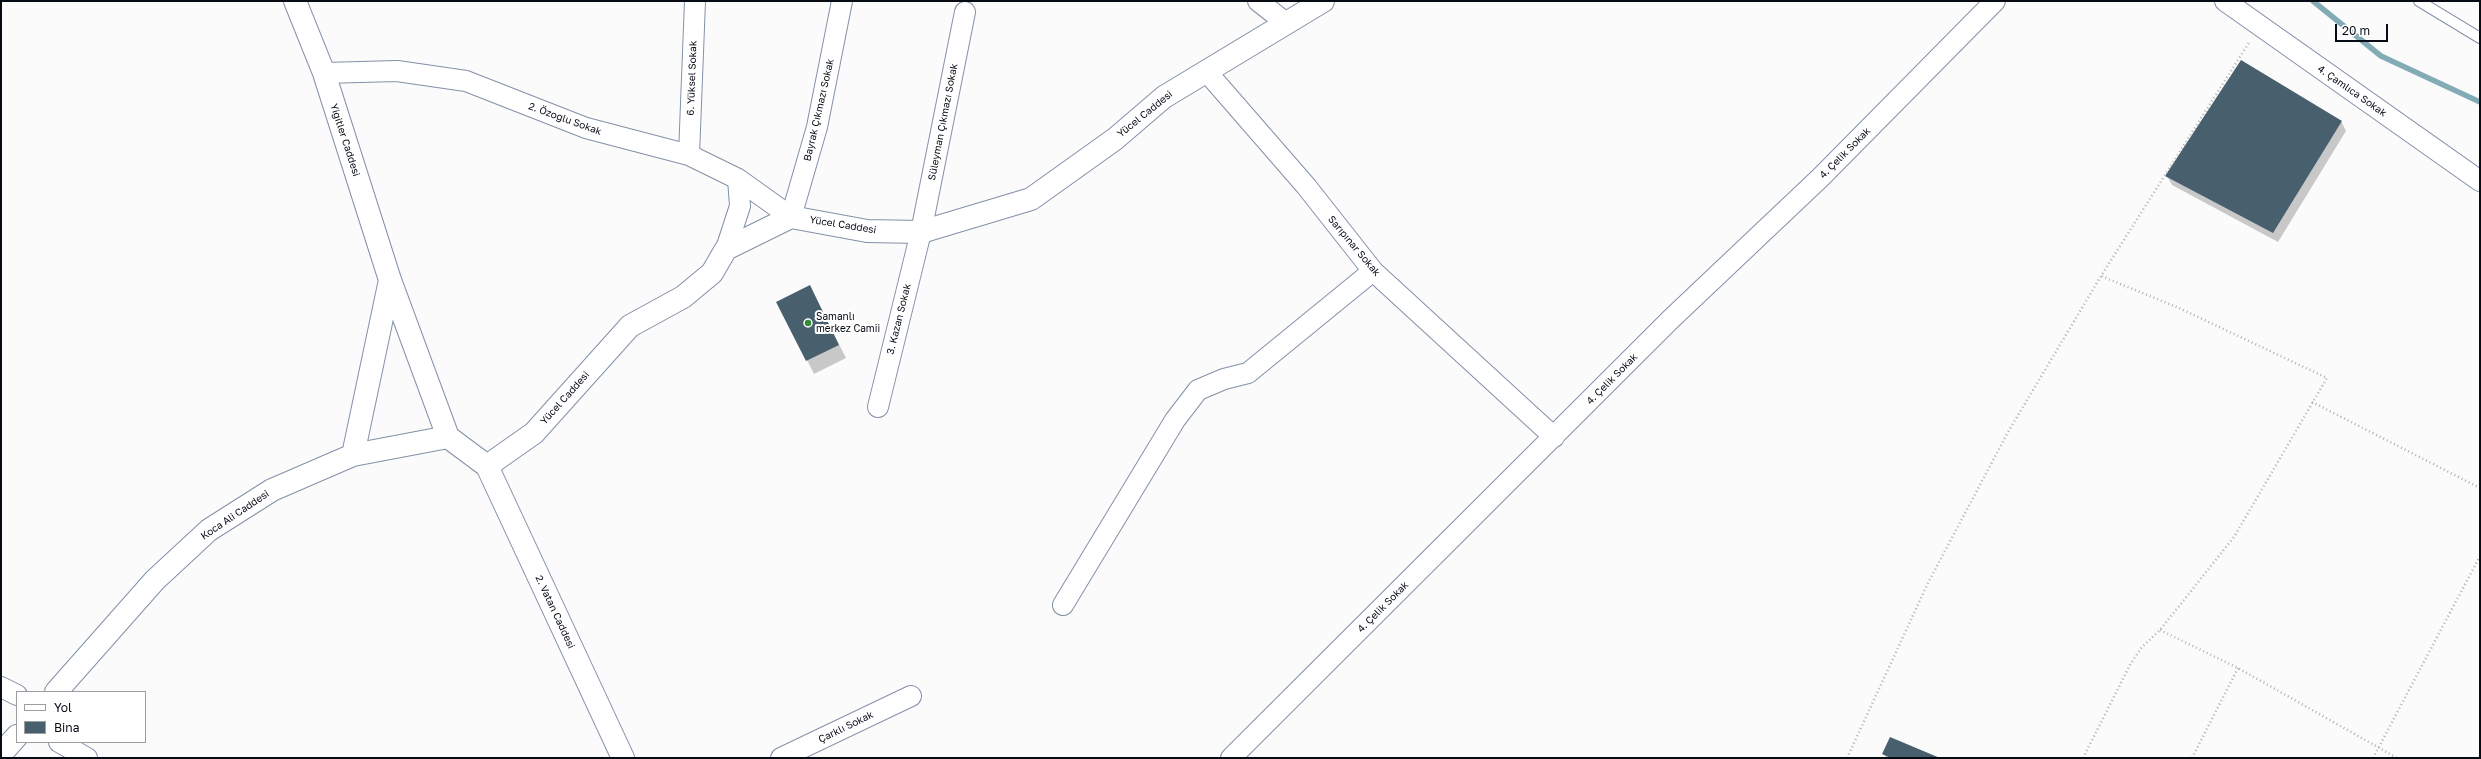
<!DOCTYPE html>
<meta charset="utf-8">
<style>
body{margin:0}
#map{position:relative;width:2481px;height:759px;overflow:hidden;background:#fbfbfb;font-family:"Golos Text",sans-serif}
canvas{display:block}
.frame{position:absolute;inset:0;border:2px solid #070c14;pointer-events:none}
.legend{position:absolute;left:16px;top:691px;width:130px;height:52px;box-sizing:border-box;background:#fff;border:1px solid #9c9ea1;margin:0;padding:5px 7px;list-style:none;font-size:12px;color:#070c14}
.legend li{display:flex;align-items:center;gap:8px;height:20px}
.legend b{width:20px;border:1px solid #9c9ea1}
.scale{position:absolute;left:2335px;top:24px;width:53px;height:18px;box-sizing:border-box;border:2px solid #070c14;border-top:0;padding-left:5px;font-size:12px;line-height:14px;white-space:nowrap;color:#070c14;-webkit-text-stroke:3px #fff;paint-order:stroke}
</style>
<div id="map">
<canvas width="2481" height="759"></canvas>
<div class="frame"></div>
<ul class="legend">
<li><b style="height:5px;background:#fff"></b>Yol</li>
<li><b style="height:11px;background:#485f6e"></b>Bina</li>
</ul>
<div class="scale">20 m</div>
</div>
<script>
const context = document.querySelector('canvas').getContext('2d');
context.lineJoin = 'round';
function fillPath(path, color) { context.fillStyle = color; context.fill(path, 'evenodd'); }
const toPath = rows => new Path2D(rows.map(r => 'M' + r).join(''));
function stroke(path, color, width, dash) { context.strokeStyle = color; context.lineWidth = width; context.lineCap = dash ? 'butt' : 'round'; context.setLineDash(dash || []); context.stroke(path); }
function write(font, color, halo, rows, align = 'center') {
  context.font = font + ' "Golos Text",sans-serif'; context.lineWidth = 4; context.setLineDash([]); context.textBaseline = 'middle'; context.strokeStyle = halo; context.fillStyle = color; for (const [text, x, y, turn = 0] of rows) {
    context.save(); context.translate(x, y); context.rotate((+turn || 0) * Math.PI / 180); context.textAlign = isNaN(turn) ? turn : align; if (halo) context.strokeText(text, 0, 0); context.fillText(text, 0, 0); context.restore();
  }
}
fillPath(toPath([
 [2341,121,2346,131,2278,242,2172,185,2167,176],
 [816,299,846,358,814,374,778,302],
 [1883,754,1938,758,1887,758]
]), '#0003');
stroke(toPath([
 [2313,1,2381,56,2480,102]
]), '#82abb5', 5.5);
fillPath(toPath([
 [2241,60,2342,121,2273,233,2165,176],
 [810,285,839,345,806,361,776,302],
 [1890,737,1940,758,1891,758,1882,754]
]), '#485f6e');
const service = toPath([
 [2419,1,2480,38]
]);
const minor = toPath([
 [1258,1,1286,23],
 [2225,1,2480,181],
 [1206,71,1306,186,1373,271,1554,437],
 [324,73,397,71,466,81,586,128,689,155,738,179,791,217,817,127,842,1],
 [689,155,695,1],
 [726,249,740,206,738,179],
 [878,407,921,232,965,12],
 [1063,605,1175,420,1198,390,1224,379,1248,373,1373,271],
 [1,687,17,695],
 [59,742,87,758],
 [781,758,911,696],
 [1231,758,1671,319,1821,177,1995,1]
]);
const secondary = toPath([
 [295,1,324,73,390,280,448,437,487,466,623,758],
 [353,455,390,280],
 [487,466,534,433,630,326,683,297,712,273,726,249,791,217,867,231,921,232,1031,199,1115,139,1164,97,1323,1],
 [56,692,155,580,209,530,272,490,353,455,448,437],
 [1,754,17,736]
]);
stroke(service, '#8391a7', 12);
stroke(minor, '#8391a7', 22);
stroke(secondary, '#8391a7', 24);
stroke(toPath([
 [2312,402,2480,488],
 [2160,630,2238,668,2397,758],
 [1847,758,1928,583,2008,432,2101,276,2250,41],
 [2083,758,2131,663,2142,647,2160,630,2234,537,2327,378,2179,308,2101,276],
 [2192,758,2238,668],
 [2373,758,2480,556]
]), '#adafb2', 2.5, [1, 3]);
stroke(service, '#fff', 10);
stroke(minor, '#fff', 20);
stroke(secondary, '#fff', 22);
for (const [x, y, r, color] of [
 [808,323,4,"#318939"]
]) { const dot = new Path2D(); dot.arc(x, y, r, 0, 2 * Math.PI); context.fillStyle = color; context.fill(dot); stroke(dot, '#fff', 1.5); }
write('10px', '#070c14', '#fff', [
 ["6. Yüksel Sokak",692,78,-88],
 ["4. Çamlıca Sokak",2352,91,35],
 ["Bayrak Çıkmazı Sokak",819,110,-77],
 ["Yücel Caddesi",1145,114,-39],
 ["2. Özoğlu Sokak",565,119,20],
 ["Süleyman Çıkmazı Sokak",943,122,-79],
 ["Yiğitler Caddesi",345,140,72],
 ["4. Çelik Sokak",1845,153,-45],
 ["Yücel Caddesi",843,225,9],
 ["Sarıpınar Sokak",1354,246,50],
 ["3. Kazan Sokak",899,319,-76],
 ["4. Çelik Sokak",1612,379,-45],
 ["Yücel Caddesi",565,398,-48],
 ["Koca Ali Caddesi",235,515,-34],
 ["4. Çelik Sokak",1383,607,-45],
 ["2. Vatan Caddesi",555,612,65],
 ["Çarklı Sokak",846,727,-26]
]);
write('10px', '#070c14', '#fff', [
 ["Samanlı",816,317],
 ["merkez Camii",816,329]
], 'left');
</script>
